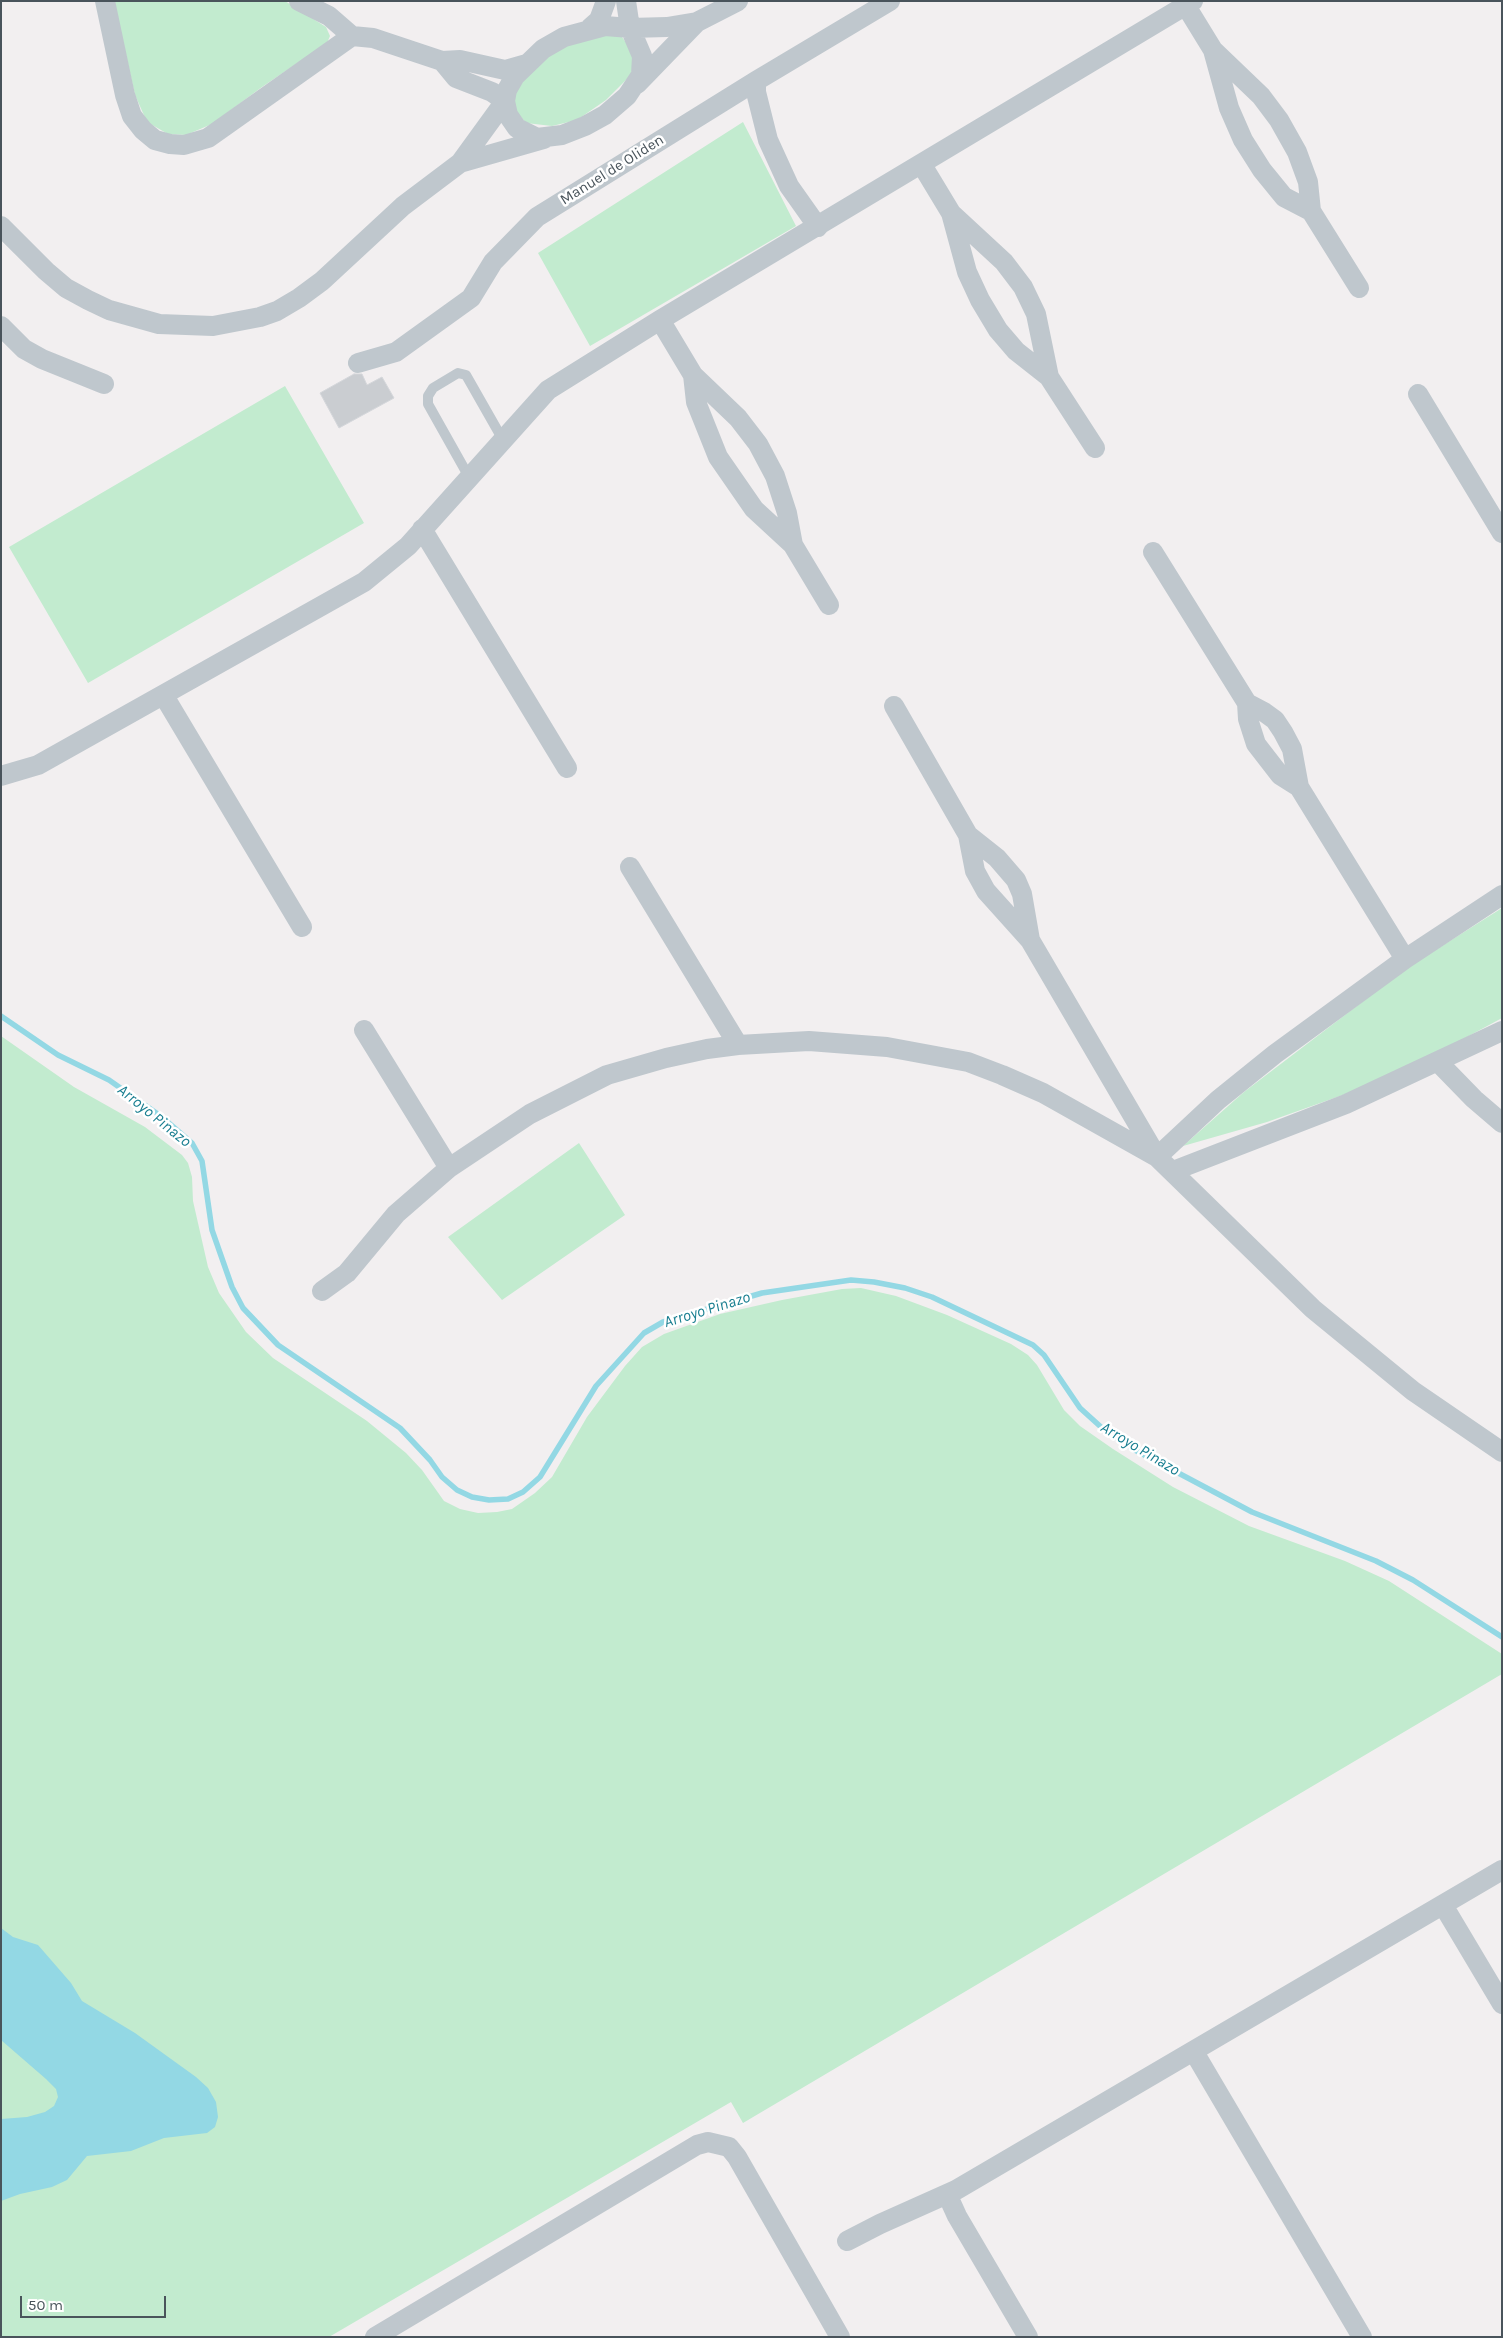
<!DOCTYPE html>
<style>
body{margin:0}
#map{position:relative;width:1503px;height:2338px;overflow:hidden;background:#f2eff0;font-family:Karla,sans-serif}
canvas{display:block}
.frame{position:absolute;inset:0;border:2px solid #49545b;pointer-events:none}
.scale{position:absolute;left:20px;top:2296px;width:146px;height:22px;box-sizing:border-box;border:2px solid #49545b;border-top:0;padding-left:6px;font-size:15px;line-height:18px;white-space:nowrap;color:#49545b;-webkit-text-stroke:4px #fff;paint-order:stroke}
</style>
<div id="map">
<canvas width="1503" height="2338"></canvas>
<div class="frame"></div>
<div class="scale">50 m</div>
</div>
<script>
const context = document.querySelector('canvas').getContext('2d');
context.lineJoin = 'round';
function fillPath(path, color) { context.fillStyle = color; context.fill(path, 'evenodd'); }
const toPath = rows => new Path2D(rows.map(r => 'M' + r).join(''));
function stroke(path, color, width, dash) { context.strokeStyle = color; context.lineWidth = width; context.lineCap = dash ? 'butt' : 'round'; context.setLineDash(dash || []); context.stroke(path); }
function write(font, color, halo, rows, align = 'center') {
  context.font = font + ' Karla,sans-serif'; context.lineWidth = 5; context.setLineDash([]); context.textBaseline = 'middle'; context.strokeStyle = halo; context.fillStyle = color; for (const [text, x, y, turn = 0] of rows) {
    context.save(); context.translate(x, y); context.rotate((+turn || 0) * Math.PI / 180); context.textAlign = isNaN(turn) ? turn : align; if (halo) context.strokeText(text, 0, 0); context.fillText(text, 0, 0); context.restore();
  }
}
fillPath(toPath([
 [114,1,285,1,326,27,330,36,327,43,262,87,212,124,186,135,168,134,147,122,135,95],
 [592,33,622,37,630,48,635,61,630,76,606,100,577,120,552,126,526,123,514,109,516,85,541,59],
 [743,122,796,226,590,346,538,253],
 [285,386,364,523,88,683,9,547],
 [1502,908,1502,1018,1454,1044,1354,1091,1267,1122,1183,1146,1244,1092,1404,970],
 [1,1036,74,1087,145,1127,182,1155,188,1163,192,1177,193,1201,208,1267,219,1293,246,1332,273,1358,367,1421,406,1453,422,1470,444,1501,460,1509,478,1513,497,1512,512,1509,535,1493,552,1477,587,1417,625,1366,642,1347,664,1334,720,1314,782,1300,842,1289,861,1288,896,1296,947,1315,1011,1344,1028,1355,1037,1365,1064,1410,1080,1426,1113,1449,1173,1487,1249,1526,1345,1561,1389,1581,1502,1654,1502,1674,743,2123,731,2102,329,2337,1,2337],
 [579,1143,625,1215,502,1300,448,1237]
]), '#c2ebcf');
fillPath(toPath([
 [1,1928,13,1937,38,1945,71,1983,82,2001,135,2033,196,2077,208,2088,216,2102,218,2117,215,2127,207,2133,164,2138,131,2151,87,2156,67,2180,52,2187,20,2194,1,2201,1,2119,27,2117,45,2112,54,2106,58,2097,56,2089,46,2079,1,2040]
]), '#93d8e4');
stroke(toPath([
 [1,1016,58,1055,109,1080,162,1117,192,1143,202,1161,212,1230,232,1287,243,1308,278,1345,400,1428,430,1460,442,1477,457,1490,472,1497,489,1500,508,1499,523,1492,540,1477,596,1386,644,1333,663,1322,762,1293,851,1280,874,1282,905,1288,932,1297,1033,1345,1044,1355,1080,1408,1101,1427,1133,1449,1252,1512,1376,1561,1413,1580,1502,1637]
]), '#93d8e4', 5.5);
const building = toPath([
 [354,374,362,374,367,385,382,377,394,398,339,428,320,393,354,374]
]);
fillPath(building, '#cacdd1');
stroke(building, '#d4d6da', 1);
stroke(toPath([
 [469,477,428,404,428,396,433,388,458,373,466,375,503,440]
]), '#bfc7cd', 10);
stroke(toPath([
 [105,1,125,95,132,116,143,130,155,140,170,144,184,145,208,138,352,36],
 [299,1,329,16,352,36,373,38,442,61],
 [626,1,630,28,667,27,697,22,637,84],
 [1186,6,1213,50],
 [697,22,738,1],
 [605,26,630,28,642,56,641,75,627,96,605,115,585,126,562,135,537,138,517,128,508,115,505,101,507,90,515,76,543,49,564,37,605,26],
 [590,28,599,20,606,1],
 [526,64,505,70,460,60,442,61,456,78,492,92,505,101,460,163,544,139],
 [756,81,756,92,768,140,789,186,818,227],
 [922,165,951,213],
 [1311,211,1284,197,1262,170,1243,140,1229,108,1213,50,1261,96,1279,120,1297,152,1308,182,1311,211,1359,288],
 [1,226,46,271,66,288,88,300,109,310,159,324,213,326,260,317,277,311,299,298,322,281,403,206,460,163],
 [660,320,693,375],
 [1,326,24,349,42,359,104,384],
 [358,363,396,352,471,298,493,262,537,217,756,81,890,1],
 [1049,377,1036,314,1023,287,1004,262,951,213,967,272,980,300,998,330,1016,351,1049,377,1095,448],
 [1418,394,1502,533],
 [422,529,567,768],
 [793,545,787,513,775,476,758,444,738,418,693,375,696,402,718,457,754,509,793,545,829,605],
 [1153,552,1247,703],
 [164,696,302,927],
 [894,706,968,835,975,871,986,891,1030,940,1022,894,1016,880,997,858,968,835],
 [1,776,38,765,364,582,408,546,548,390,660,320,1193,1],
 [1299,787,1280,775,1256,744,1248,719,1247,703,1264,712,1275,720,1283,732,1292,749,1299,787,1405,959],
 [630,867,738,1045],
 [1030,940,1157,1157,1218,1100,1275,1054,1405,959,1502,895],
 [364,1030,449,1168],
 [1438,1062,1474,1099,1502,1123],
 [1173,1171,1346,1104,1502,1031],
 [322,1291,347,1273,396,1214,449,1168,530,1114,607,1075,666,1058,707,1049,738,1045,809,1041,887,1047,968,1062,1002,1075,1043,1093,1157,1157,1313,1309,1413,1391,1502,1452],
 [1443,1905,1502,2004],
 [1194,2052,1362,2337],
 [947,2194,957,2216,1028,2337],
 [847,2241,880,2224,956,2190,1502,1870],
 [375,2337,697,2145,708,2142,729,2147,737,2157,840,2337]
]), '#bfc7cd', 20);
write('15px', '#49545b', '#fff', [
 ["Manuel de Oliden",612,170,-32]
]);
write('italic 16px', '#187e90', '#fff', [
 ["Arroyo Pinazo",154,1116,39],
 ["Arroyo Pinazo",707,1310,-17],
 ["Arroyo Pinazo",1140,1449,31]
]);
</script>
